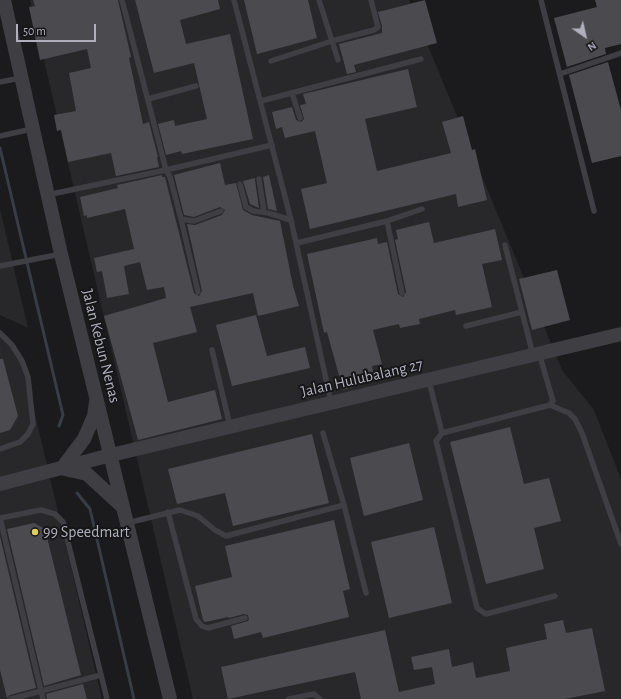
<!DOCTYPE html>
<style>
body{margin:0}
#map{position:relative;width:621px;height:699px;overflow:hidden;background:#1b1b1d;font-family:"Alegreya Sans",sans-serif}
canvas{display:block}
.north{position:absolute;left:565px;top:16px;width:40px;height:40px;-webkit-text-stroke:3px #161618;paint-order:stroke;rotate:146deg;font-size:11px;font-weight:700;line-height:16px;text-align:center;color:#afb0bb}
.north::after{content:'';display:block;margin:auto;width:14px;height:18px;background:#afb0bb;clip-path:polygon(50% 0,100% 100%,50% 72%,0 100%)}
.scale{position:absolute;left:16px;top:24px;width:80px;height:18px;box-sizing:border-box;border:2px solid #afb0bb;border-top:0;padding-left:5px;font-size:12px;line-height:14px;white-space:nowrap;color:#afb0bb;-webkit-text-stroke:3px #161618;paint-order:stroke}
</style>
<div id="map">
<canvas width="621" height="699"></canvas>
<div class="north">N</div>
<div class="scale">50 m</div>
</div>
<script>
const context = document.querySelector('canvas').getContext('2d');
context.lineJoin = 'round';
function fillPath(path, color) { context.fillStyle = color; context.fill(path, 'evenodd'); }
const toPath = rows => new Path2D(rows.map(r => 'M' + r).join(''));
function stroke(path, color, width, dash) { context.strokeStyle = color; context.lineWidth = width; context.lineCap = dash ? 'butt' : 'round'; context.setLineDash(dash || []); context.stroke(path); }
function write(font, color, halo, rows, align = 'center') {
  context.font = font + ' "Alegreya Sans",sans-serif'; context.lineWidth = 4; context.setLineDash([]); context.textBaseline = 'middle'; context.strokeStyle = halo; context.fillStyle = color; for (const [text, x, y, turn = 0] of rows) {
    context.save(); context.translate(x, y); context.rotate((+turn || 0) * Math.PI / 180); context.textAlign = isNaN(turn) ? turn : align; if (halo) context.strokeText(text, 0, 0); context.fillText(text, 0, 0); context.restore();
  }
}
fillPath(toPath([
 [30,0,409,0,562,370,594,410,621,479,621,699,193,699],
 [0,209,28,328,0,315],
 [0,336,12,348,21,362,26,376,102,699,0,699]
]), '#28272a');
stroke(toPath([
 [0,148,63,415,59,426],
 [77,493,90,509,134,699]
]), '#373c46', 3);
fillPath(toPath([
 [33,0,118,0,131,57,129,58,143,124,149,122,158,157,157,157,159,167,116,176,111,153,68,162,61,130,57,131,54,115,76,111,69,73,91,68,87,49,40,60,29,7,35,6],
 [135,0,218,0,220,9,180,20,186,44,230,34,253,139,182,154,181,151,166,155,158,124,174,120,175,126,207,119,194,63,154,73],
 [244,0,308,0,317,38,257,54],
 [425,0,437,43,354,65,356,72,347,74,339,44,382,33,382,26,378,12],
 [595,0,621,0,621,44,605,48,606,54,567,67,554,18,597,7],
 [608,62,621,110,621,156,592,163,569,75],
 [408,69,417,107,365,119,377,171,451,153,442,122,463,116,472,150,475,149,487,200,458,207,456,194,310,229,301,189,327,183,315,131,285,138,282,127,276,129,272,112,292,107,296,120,301,122,304,119,300,105,306,104,303,94],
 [220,163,225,185,236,183,243,210,252,215,280,221,293,286,299,306,258,316,253,293,190,307,197,332,153,343,168,402,215,390,222,419,138,440,104,316,166,298,164,287,147,290,140,262,124,266,129,294,107,298,102,271,97,272,94,258,134,249,125,209,87,218,87,215,84,216,80,197,118,188,117,185,162,175,162,177,165,177,194,293,199,296,202,291,187,224,195,225,222,215,225,210,220,207,194,217,184,215,174,175],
 [269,175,277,211,268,209,263,177],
 [255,178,255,180,259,208,250,204,243,181],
 [429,222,434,243,495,229,502,260,482,264,492,307,456,315,455,310,419,319,420,324,400,328,399,324,373,330,382,364,372,366,375,380,343,390,327,332,324,333,307,254,377,238,378,244,387,242,398,294,403,297,406,292,395,240,398,239,396,230],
 [557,270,570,320,532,330,519,279],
 [256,315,267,356,305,347,310,368,232,386,216,325],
 [0,359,3,359,18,416,10,430,0,433],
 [510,427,524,484,549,478,561,521,534,528,544,569,486,584,450,442],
 [312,434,329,503,233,526,225,493,177,504,168,469],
 [409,443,423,500,364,516,350,458],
 [334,520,350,589,343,591,349,617,263,638,261,632,234,639,231,626,248,621,249,619,248,615,244,614,229,618,228,617,205,622,203,620,195,586,232,577,225,546],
 [34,523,45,529,81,675,44,686,7,529],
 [434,527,452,603,389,618,371,542],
 [0,536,36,688,10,695,7,698,0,670],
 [563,620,566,633,592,628,605,691,565,699,361,699,355,672,228,699,221,667,385,630,399,692,435,684,432,667,414,670,411,657,449,649,452,667,473,662,476,678,510,671,506,648,547,639,544,624],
 [83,684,87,699,47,699,46,694]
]), '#4b4b4f');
stroke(toPath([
 [122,0,166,170,272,145],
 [234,0,291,220,331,402],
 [541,0,594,211],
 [338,60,332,41,374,30,378,27,371,0],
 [271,61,332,41,319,0],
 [560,74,621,53],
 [0,82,20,78],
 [292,93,300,118],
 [148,99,196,86],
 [261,101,421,59],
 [0,136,32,129],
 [259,179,264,212],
 [240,184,246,207,253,211,268,213,291,220],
 [47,195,166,170,170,177,181,219,198,292],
 [181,219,194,221,221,211],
 [387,221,402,293],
 [297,243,387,221,422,209],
 [505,245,533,355],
 [0,266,61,254],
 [466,326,522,312],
 [0,333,12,345,22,361,28,377,33,424,28,434,20,442,0,449],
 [212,350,230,426],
 [539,353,553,401,550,405,442,433,436,441,477,608,486,614,555,596],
 [429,381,442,433],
 [550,405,569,413,575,419,582,433,621,544],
 [323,433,344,505,366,593],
 [168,512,196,619,202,626,208,628,245,618],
 [127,523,180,510,198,516,215,530,226,536,344,505],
 [11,699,101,675],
 [43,699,0,518,41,510,55,514,63,522,107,699],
 [289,699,314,694,320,699]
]), '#3f3e43', 5.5);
stroke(toPath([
 [4,0,61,254,170,699],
 [62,468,84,439,94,416,96,402],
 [65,469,87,474,123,507],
 [0,484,111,455,621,334]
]), '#3f3e43', 14);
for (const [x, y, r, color] of [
 [35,532,4,"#ded052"]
]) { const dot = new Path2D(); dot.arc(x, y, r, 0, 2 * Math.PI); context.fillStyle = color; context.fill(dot); stroke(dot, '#161618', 1.5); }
write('16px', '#afb0bb', '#161618', [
 ["Jalan Kebun Nenas",101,346,76],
 ["Jalan Hulubalang 27",362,378,-13]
]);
write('16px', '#afb0bb', '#161618', [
 ["99 Speedmart",43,532]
], 'left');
</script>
